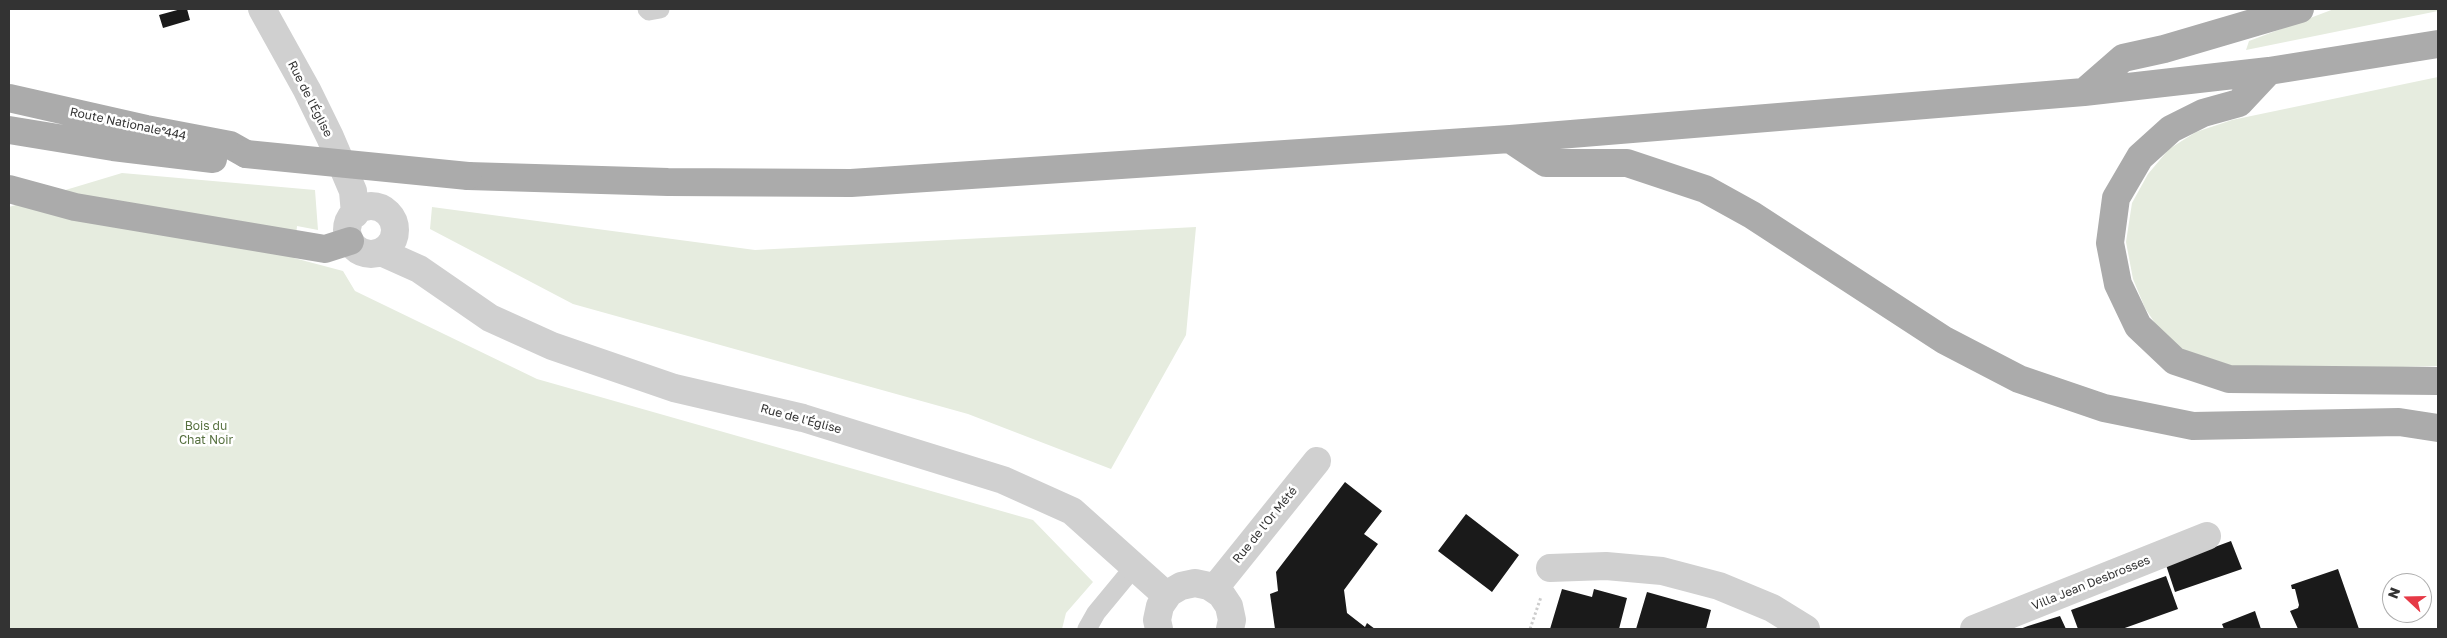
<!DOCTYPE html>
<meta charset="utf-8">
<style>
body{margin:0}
#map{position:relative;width:2447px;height:638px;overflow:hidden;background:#fff;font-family:"Golos Text",sans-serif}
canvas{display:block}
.frame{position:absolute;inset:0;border:10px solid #333;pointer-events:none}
.north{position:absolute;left:2382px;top:573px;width:50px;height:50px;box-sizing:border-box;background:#fff;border:1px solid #adadad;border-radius:50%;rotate:291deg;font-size:14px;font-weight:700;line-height:20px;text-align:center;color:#333}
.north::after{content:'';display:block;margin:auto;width:18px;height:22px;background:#e63946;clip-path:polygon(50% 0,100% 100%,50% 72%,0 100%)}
</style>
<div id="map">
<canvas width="2447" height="638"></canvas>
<div class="frame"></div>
<div class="north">N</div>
</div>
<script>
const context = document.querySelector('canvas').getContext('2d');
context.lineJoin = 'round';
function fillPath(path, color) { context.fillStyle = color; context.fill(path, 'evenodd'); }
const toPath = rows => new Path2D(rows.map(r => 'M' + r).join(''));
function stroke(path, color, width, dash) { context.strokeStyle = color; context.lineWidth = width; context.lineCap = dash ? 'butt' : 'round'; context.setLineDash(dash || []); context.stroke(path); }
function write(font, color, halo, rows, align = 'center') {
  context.font = font + ' "Golos Text",sans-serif'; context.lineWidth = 5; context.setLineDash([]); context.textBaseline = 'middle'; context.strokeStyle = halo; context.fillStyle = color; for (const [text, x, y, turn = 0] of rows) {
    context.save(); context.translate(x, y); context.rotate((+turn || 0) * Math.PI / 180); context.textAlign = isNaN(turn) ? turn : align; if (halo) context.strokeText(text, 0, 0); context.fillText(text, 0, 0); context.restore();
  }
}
fillPath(toPath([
 [2334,9,2438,9,2438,11,2246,50,2249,41],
 [2438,77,2438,366,2261,371,2191,359,2164,337,2145,308,2133,279,2126,242,2132,203,2148,174,2169,149,2196,132,2232,120],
 [122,173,315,190,318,230,297,226,294,258,343,271,355,291,537,379,1033,520,1093,582,1066,613,1062,629,9,629,9,207],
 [432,207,755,250,1196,227,1186,335,1111,469,968,414,573,304,430,229]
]), '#e6ecdf');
fillPath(toPath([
 [181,9,187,9,190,20,163,28,159,15],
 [1345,482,1382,511,1364,534,1378,544,1344,590,1347,613,1365,627,1367,623,1375,629,1275,629,1270,594,1278,591,1276,572],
 [1466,514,1519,555,1492,592,1438,551],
 [2231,541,2242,569,2175,592,2166,565],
 [2338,569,2359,629,2298,629,2290,611,2298,608,2299,605,2295,589,2292,589,2291,585],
 [2166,576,2178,609,2122,629,2078,629,2071,610],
 [1562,589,1592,597,1594,589,1627,598,1619,629,1550,629],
 [1647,592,1711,610,1706,629,1636,629],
 [2255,611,2261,629,2224,629,2222,624],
 [2060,616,2066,629,2020,629,2028,626]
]), '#1a1a1a');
stroke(toPath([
 [389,201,402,224],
 [1530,629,1541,597]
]), '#cdcdcd', 3, [2.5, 2.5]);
stroke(toPath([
 [647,9,649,11,660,9],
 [1087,629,1096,613,1134,567]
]), '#d0d0d0', 19);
stroke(toPath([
 [262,9,307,90,330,137,353,191,355,214],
 '347 230a24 24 0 1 1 48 0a24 24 0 1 1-48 0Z',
 [381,252,419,269,490,318,552,346,674,388,803,418,1003,480,1072,511,1167,596],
 [1550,568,1606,566,1662,571,1719,586,1772,608,1806,629],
 [1214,589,1317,461],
 [1159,629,1157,620,1160,606,1169,593,1181,586,1195,583,1209,586,1221,594,1229,606,1232,620,1230,629],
 [1974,629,2207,536]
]), '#d0d0d0', 28);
stroke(toPath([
 [2269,71,2239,103,2203,113,2171,129,2140,157,2116,198,2110,243,2118,284,2138,326,2175,361,2229,379,2438,381],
 [2084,92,2123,58,2164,49,2300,9],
 [9,98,146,129,230,145,246,154],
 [9,130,113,147,213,159],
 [1510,139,1546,163,1627,163,1705,189,1752,215,1944,340,2019,379,2104,408,2193,426,2399,422,2438,428],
 [468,176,668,182,851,183,1510,139,2084,92,2269,71,2438,44],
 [9,189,75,207,325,249,350,241]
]), '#ababab', 28);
stroke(toPath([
 [246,154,468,176]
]), '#ababab', 28);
write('12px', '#333', '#fff', [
 ["Rue de l'Église",310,99,63],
 ["Route Nationale°444",128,124,12],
 ["Rue de l'Église",801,419,15],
 ["Rue de l'Or Mété",1265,525,-51],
 ["Villa Jean Desbrosses",2091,583,-22]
]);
write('12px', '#56703f', '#fff', [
 ["Bois du",206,426],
 ["Chat Noir",206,440]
]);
</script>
